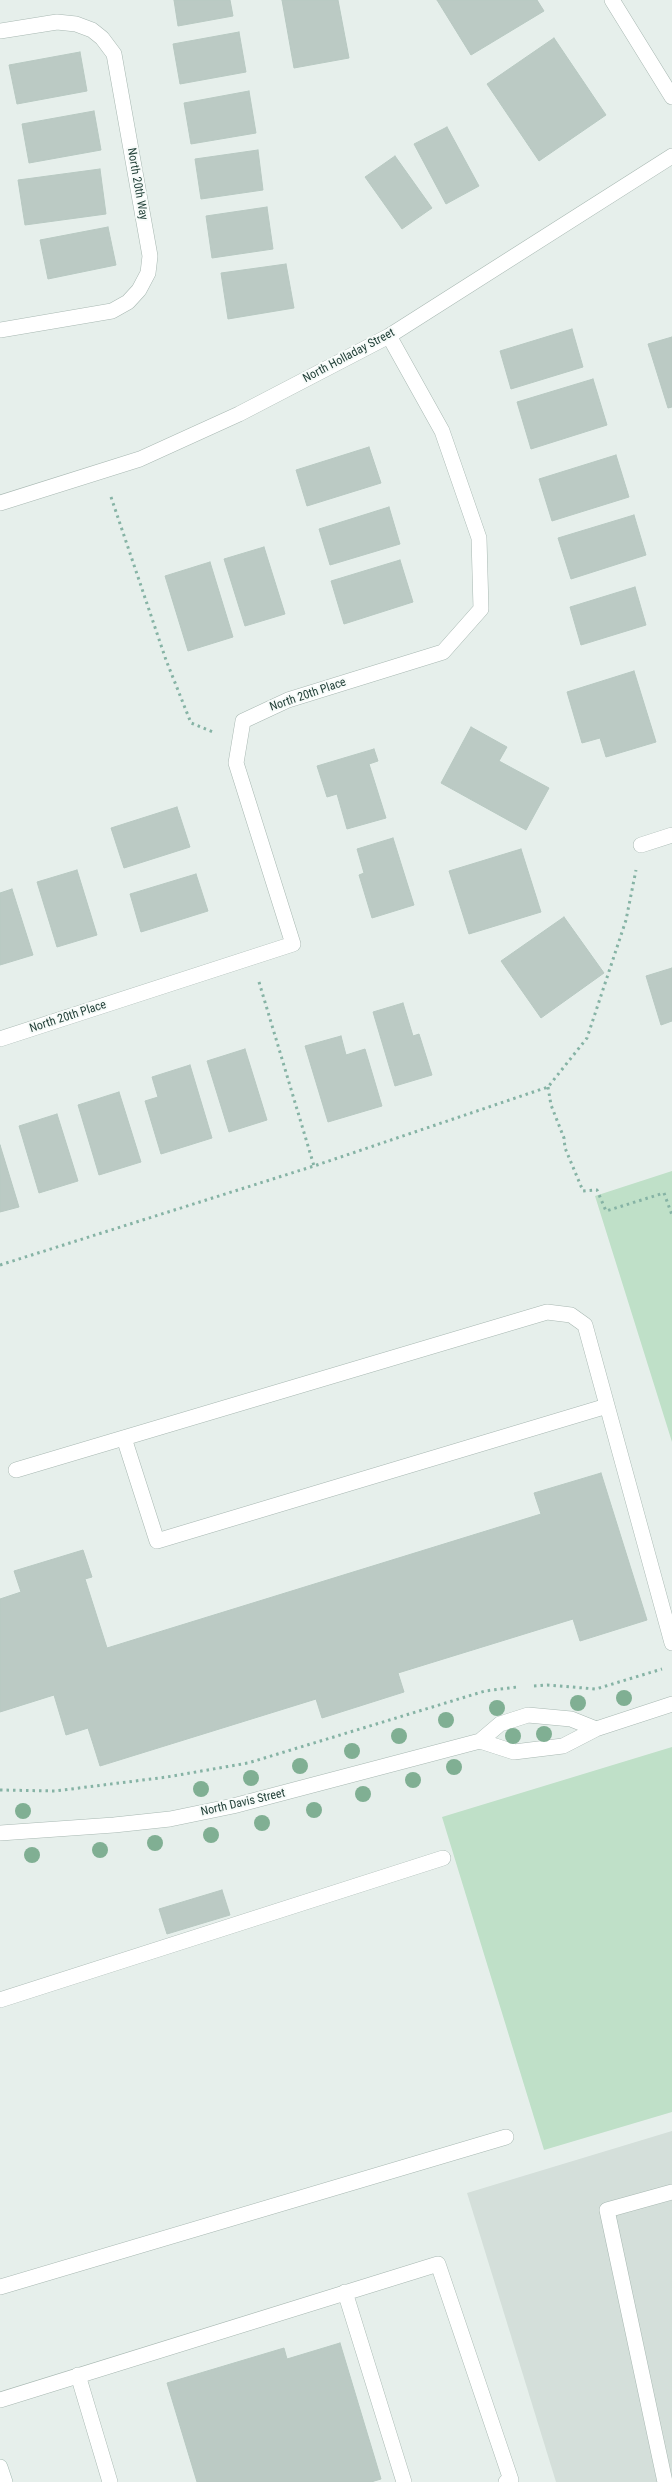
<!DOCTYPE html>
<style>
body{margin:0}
canvas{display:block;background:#e6efeb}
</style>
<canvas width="672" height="2482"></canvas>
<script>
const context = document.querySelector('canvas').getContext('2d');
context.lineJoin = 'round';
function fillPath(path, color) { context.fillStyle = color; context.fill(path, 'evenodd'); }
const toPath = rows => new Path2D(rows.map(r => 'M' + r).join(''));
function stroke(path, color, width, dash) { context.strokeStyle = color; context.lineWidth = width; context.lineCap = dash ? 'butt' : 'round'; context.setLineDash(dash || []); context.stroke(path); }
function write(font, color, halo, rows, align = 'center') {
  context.font = font + ' "Roboto Condensed",sans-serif'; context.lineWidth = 4; context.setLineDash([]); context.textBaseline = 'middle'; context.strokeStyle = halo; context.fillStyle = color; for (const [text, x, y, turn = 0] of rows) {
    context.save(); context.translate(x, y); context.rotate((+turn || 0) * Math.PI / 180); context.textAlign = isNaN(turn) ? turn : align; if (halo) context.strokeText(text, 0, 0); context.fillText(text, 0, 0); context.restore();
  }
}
fillPath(toPath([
 [672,2131,672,2482,556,2482,467,2193]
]), '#d4dfda');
fillPath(toPath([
 [672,1171,672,1442,595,1196],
 [672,1747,672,2112,544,2150,442,1817]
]), '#bfe0c8');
const building = toPath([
 [174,0,230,0,233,16,178,26,174,0],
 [282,0,338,0,349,58,294,68,282,0],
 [437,0,537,0,544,11,471,55,437,0],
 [239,32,246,72,180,84,173,44,239,32],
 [554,38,606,115,539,161,487,84,554,38],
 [80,52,87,91,17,104,9,65,80,52],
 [249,91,256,133,191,144,184,103,249,91],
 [94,111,101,150,29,163,22,124,94,111],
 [447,127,479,186,446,204,414,144,447,127],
 [258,150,263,190,201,199,195,159,258,150],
 [395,156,432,208,402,229,365,177,395,156],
 [100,169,106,214,25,225,18,180,100,169],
 [267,207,273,249,212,258,206,216,267,207],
 [108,227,116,265,48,279,40,240,108,227],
 [286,264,294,308,228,319,221,273,286,264],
 [572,329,583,367,511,389,500,351,572,329],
 [672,337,672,407,668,408,648,344,672,337],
 [593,379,607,425,531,449,517,402,593,379],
 [369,447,381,483,307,506,296,470,369,447],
 [616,455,629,497,552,521,539,479,616,455],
 [389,507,400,544,330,565,319,529,389,507],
 [634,515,646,555,571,579,558,538,634,515],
 [264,547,285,614,245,626,224,559,264,547],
 [400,560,413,602,344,624,331,581,400,560],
 [210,562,233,637,188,651,165,576,210,562],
 [635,587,646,625,581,645,570,607,635,587],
 [634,671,656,742,606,757,600,738,582,743,567,692,634,671],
 [471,727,507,747,499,761,549,788,526,830,441,783,471,727],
 [374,749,378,761,369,764,386,818,347,829,337,794,327,797,317,766,374,749],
 [177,807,190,847,124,868,111,828,177,807],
 [393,838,414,905,372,918,359,875,364,873,357,849,393,838],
 [521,849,541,912,469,934,449,871,521,849],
 [77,870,97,935,57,947,37,882,77,870],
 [196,874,208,911,141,932,130,894,196,874],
 [12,889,33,955,0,965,0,893,12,889],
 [564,917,604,973,541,1018,501,961,564,917],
 [672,968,672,1021,661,1025,646,976,672,968],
 [403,1003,413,1036,419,1034,432,1075,395,1086,373,1012,403,1003],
 [341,1036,346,1055,365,1049,382,1106,328,1122,305,1046,341,1036],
 [245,1049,267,1120,229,1132,207,1061,245,1049],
 [190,1065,212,1138,161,1154,145,1101,158,1097,152,1077,190,1065],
 [119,1092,141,1162,99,1175,78,1105,119,1092],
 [57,1114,78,1181,39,1193,19,1126,57,1114],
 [0,1145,19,1207,0,1212,0,1145],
 [601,1473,647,1620,580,1641,573,1619,398,1673,404,1692,322,1718,316,1699,100,1766,88,1728,66,1735,54,1695,0,1712,0,1599,21,1592,14,1571,83,1550,92,1577,85,1579,107,1648,541,1514,534,1493,601,1473],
 [222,1890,230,1915,167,1934,159,1909,222,1890],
 [340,2343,381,2479,371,2482,197,2482,167,2383,284,2348,287,2359,340,2343]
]);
fillPath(building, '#bbcac4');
stroke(building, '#b8c9c2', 1);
const service = toPath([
 [124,1438,157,1541,607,1406],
 [16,1470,547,1312,571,1315,585,1325,672,1643],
 [0,2000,443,1858],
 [0,2287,506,2137],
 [345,2292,404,2482],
 [78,2375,110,2482],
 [0,2400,438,2264,511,2480,506,2482],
 [665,2482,607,2210,672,2192]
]);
const minor = toPath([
 [612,0,672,97],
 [0,31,57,22,76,24,92,30,102,38,114,54,150,256,148,273,139,290,128,302,112,311,0,330],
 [0,503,140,459,239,414,389,336,672,156],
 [641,845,672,835],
 [0,1039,293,944,236,763,243,721,288,700,443,652,481,609,479,538,442,431,389,336],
 [480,1741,514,1752,563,1746,596,1729,672,1704],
 [0,1833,114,1825,170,1819,233,1806,480,1741,500,1724,528,1715,571,1719,596,1729]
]);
const secondary = toPath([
 [0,2467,5,2482]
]);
stroke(service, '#a8b8b2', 16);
stroke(minor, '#a8b8b2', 16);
stroke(secondary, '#a4bbb3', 16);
stroke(toPath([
 [111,497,166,660,191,723,213,732],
 [259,982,314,1166],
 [548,1087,551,1105,564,1138,565,1148,583,1191,597,1190,606,1211,664,1193,672,1215],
 [0,1265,314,1166,548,1087,587,1038,626,920,636,870],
 [534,1686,547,1685,596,1689,662,1669],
 [0,1790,55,1791,167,1777,248,1763,485,1691,517,1687]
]), '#86b3a5', 3, [2.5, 4]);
stroke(service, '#fff', 15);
stroke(minor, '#fff', 15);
stroke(secondary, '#fff', 15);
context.fillStyle = '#80af93';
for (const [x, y] of [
 [624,1698],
 [578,1703],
 [497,1708],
 [446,1720],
 [544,1734],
 [399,1736],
 [513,1736],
 [352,1751],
 [300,1766],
 [454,1767],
 [251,1778],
 [413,1780],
 [201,1789],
 [363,1794],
 [314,1810],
 [23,1811],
 [262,1823],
 [211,1835],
 [155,1843],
 [100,1850],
 [32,1855]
]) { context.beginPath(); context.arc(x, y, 8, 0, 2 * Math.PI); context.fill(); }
write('12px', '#24423a', '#f7fbf9', [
 ["North 20th Way",137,184,80],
 ["North Holladay Street",349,356,-28],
 ["North 20th Place",308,695,-19],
 ["North 20th Place",68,1017,-18],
 ["North Davis Street",243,1803,-13]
]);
</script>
